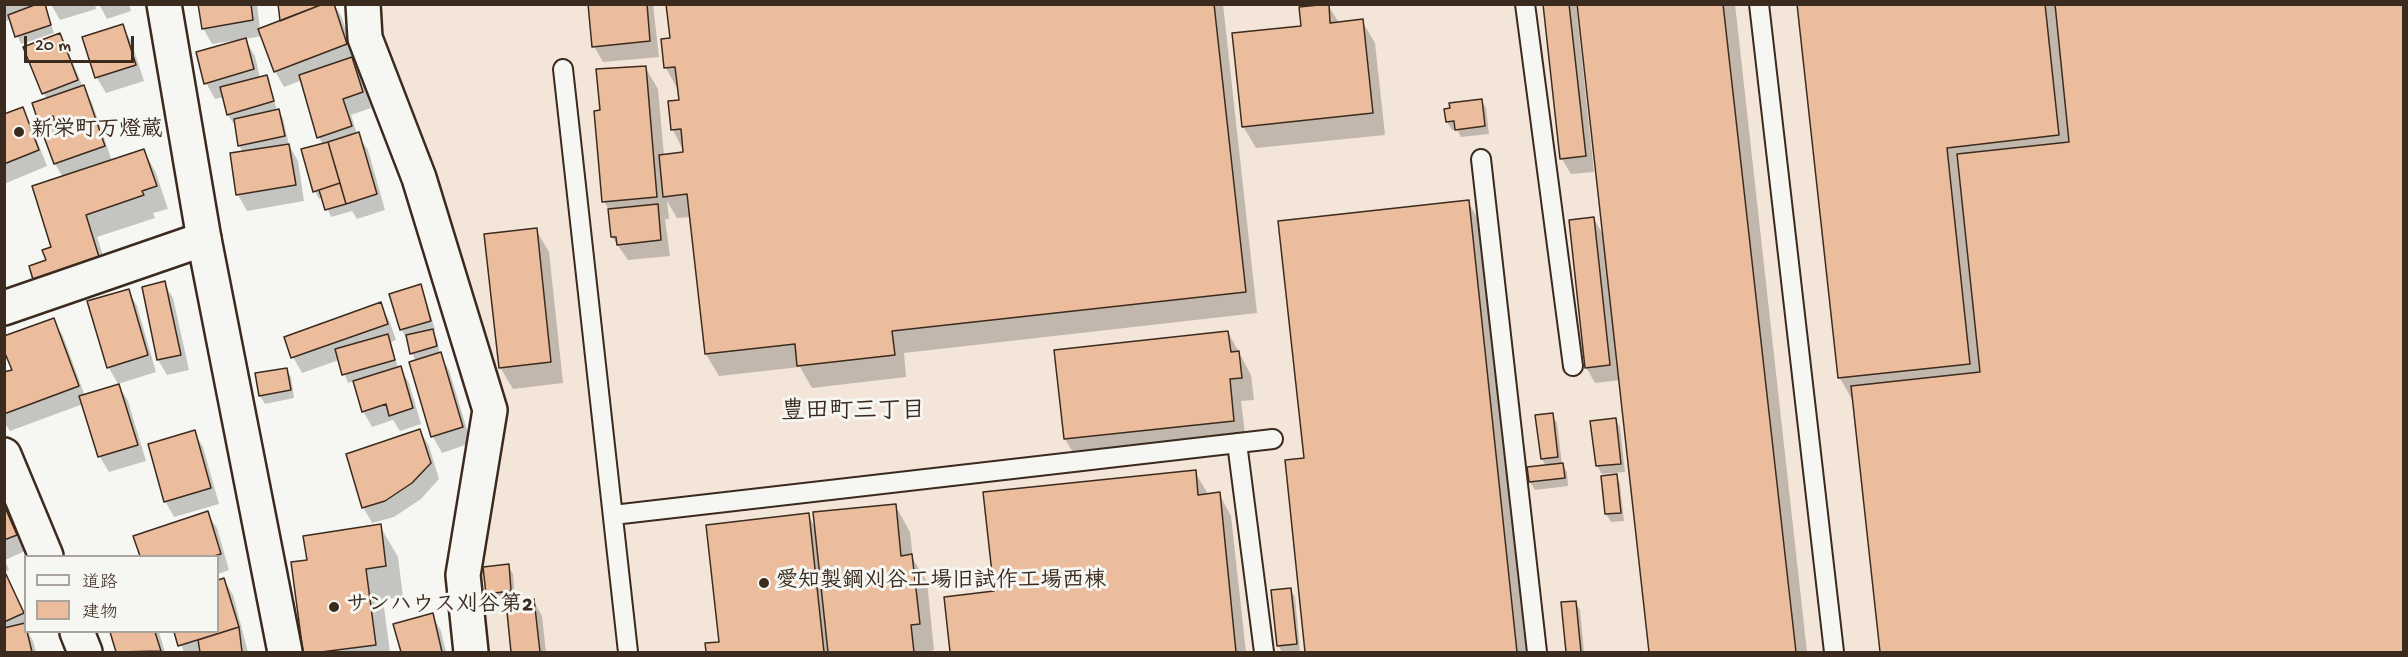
<!DOCTYPE html>
<meta charset="utf-8">
<style>
body{margin:0}
#map{position:relative;width:2408px;height:657px;overflow:hidden;background:#f6f6f2;font-family:"Gochi Hand","Klee One",sans-serif}
canvas{display:block}
.frame{position:absolute;inset:0;border:6px solid #3b2a1e;pointer-events:none}
.legend{position:absolute;left:24px;top:555px;width:195px;height:78px;box-sizing:border-box;background:#f6f6f2;border:2px solid #aba49d;margin:0;padding:8px 10px;list-style:none;font-size:18px;color:#3b2a1e}
.legend li{display:flex;align-items:center;gap:12px;height:30px}
.legend b{width:30px;border:2px solid #aba49d}
.scale{position:absolute;left:24px;top:36px;width:110px;height:27px;box-sizing:border-box;border:3px solid #3b2a1e;border-top:0;padding-left:8px;font-size:18px;line-height:21px;white-space:nowrap;color:#3b2a1e;-webkit-text-stroke:4px #f6f6f2;paint-order:stroke}
</style>
<div id="map">
<canvas width="2408" height="657"></canvas>
<div class="frame"></div>
<ul class="legend">
<li><b style="height:8px;background:#f6f6f2"></b>道路</li>
<li><b style="height:16px;background:#ecbd9c"></b>建物</li>
</ul>
<div class="scale">20 m</div>
</div>
<script>
const context = document.querySelector('canvas').getContext('2d');
context.lineJoin = 'round';
function fillPath(path, color) { context.fillStyle = color; context.fill(path, 'evenodd'); }
const toPath = rows => new Path2D(rows.map(r => 'M' + r).join(''));
function stroke(path, color, width, dash) { context.strokeStyle = color; context.lineWidth = width; context.lineCap = dash ? 'butt' : 'round'; context.setLineDash(dash || []); context.stroke(path); }
function write(font, color, halo, rows, align = 'center') {
  context.font = font + ' "Gochi Hand","Klee One",sans-serif'; context.lineWidth = 6; context.setLineDash([]); context.textBaseline = 'middle'; context.strokeStyle = halo; context.fillStyle = color; for (const [text, x, y, turn = 0] of rows) {
    context.save(); context.translate(x, y); context.rotate((+turn || 0) * Math.PI / 180); context.textAlign = isNaN(turn) ? turn : align; if (halo) context.strokeText(text, 0, 0); context.fillText(text, 0, 0); context.restore();
  }
}
fillPath(toPath([
 [371,5,2403,5,2403,652,477,652,470,579,499,409]
]), '#f3e5d8');
fillPath(toPath([
 [4,4,31,4,32,8,44,4,54,33,21,44,11,19,5,21],
 [51,4,95,4,96,9,60,20],
 [99,4,129,4,131,11,107,19],
 [200,4,257,4,260,30,334,4,342,18,355,60,352,61,360,75,371,108,351,115,357,134,368,150,385,210,357,219,352,211,331,217,323,198,319,199,315,191,323,145,319,137,302,80,284,87,275,71,262,36,245,39,255,56,260,78,266,77,270,84,277,111,283,118,289,145,298,161,304,201,247,211,238,195,243,153,239,145,236,122,233,123,228,115,224,97,215,99,206,83,238,42,238,40,212,44,203,28],
 [589,4,653,4,659,57,603,62,594,46],
 [668,4,1223,4,1257,313,904,353,906,377,812,388,800,367,719,376,706,354,691,217,677,218,667,201,669,219,665,219,670,256,628,260,612,237,610,212,604,201,602,111,645,67,658,89,664,156,685,154,673,130,680,101,678,90,666,68,663,41,671,40],
 [1545,4,1576,4,1594,172,1571,174,1562,159],
 [1579,4,1735,4,1807,652,1651,652,1621,380,1595,383,1586,367,1594,219,1605,238],
 [1799,4,2404,4,2404,652,1881,652,1854,403,1840,378],
 [1328,5,1339,23,1362,21,1375,43,1385,135,1256,148,1243,126,1303,27],
 [122,26,131,41,144,81,106,93,97,78,84,38],
 [59,35,68,51,83,87,92,103,112,161,144,151,156,173,168,209,153,213,155,218,97,237,112,283,47,261,53,248,63,177,55,164,46,137,49,136,40,121,34,104,47,100,25,48],
 [1481,100,1486,108,1489,134,1461,137,1457,129,1452,130,1447,122],
 [22,109,31,125,47,166,4,184,4,116],
 [1468,202,1481,224,1527,652,1307,652,1287,462,1305,460],
 [536,230,549,252,563,383,513,389,500,367],
 [164,283,173,298,189,370,167,375,158,360],
 [420,286,424,294,435,329,431,330,437,339,440,355,449,370,471,443,442,453,433,437,411,363,416,362,412,353,408,337,406,338,402,330,391,295],
 [128,291,137,306,156,372,118,384,109,368,89,302],
 [380,304,389,320,396,340,391,342,398,368,400,368,409,383,421,424,400,431,393,420,372,427,363,411,354,381,348,383,339,360,302,373,293,357,286,337],
 [53,320,63,336,85,396,119,386,128,401,146,461,109,472,100,457,83,404,10,431,4,422,4,374,14,371],
 [1228,332,1251,375,1254,400,1241,401,1246,442,1078,461,1065,439],
 [286,369,291,377,294,398,265,404,260,396,257,375],
 [1552,415,1557,423,1562,464,1567,472,1568,486,1535,490,1530,482,1546,466,1542,459],
 [1615,419,1620,427,1625,472,1602,474,1597,466,1592,422],
 [420,431,429,446,439,479,421,499,394,517,372,523,363,507],
 [194,432,203,447,219,504,174,517,165,501],
 [1195,472,1208,494,1219,494,1231,516,1246,652,952,652,946,598,995,593],
 [1616,476,1620,484,1624,521,1611,522,1606,514,1602,477],
 [895,505,910,532,913,559,927,582,934,650,925,652,708,652,707,645,721,643,808,515,817,531],
 [4,506,25,551,5,560,9,570,5,572,26,616,26,632,28,632,33,641,36,652,4,652],
 [207,513,217,528,229,570,218,574,218,556,141,556,135,537],
 [380,526,398,557,403,597,383,600,390,652,305,652,293,563,308,561],
 [508,566,513,574,515,599,492,601,488,593],
 [224,580,233,595,248,652,184,652,176,632,218,632,218,581],
 [1290,589,1295,597,1300,652,1282,652,1278,645],
 [533,600,542,616,546,652,513,652,507,603],
 [1575,602,1580,610,1584,652,1567,652,1562,604],
 [432,615,441,631,446,652,402,652,395,625],
 [112,632,159,632,165,652,118,652]
]), '#0003');
const building = toPath([
 [37,4,45,4,51,25,15,37,8,15,37,4],
 [198,4,251,4,253,20,202,29,198,4],
 [278,4,323,4,280,21,278,4],
 [323,4,334,4,347,44,274,72,258,29,323,4],
 [588,4,647,4,650,41,592,47,588,4],
 [666,4,1214,4,1246,292,892,331,895,355,797,366,795,344,705,354,687,194,663,197,659,155,683,152,681,129,671,130,668,101,679,100,675,67,664,68,661,39,670,38,666,4],
 [1329,4,1330,23,1363,19,1373,113,1242,127,1232,33,1301,26,1299,7,1329,4],
 [1543,4,1569,4,1586,156,1560,159,1543,4],
 [1577,4,1723,4,1796,652,1649,652,1577,4],
 [1797,4,2045,4,2059,135,1947,148,1970,364,1838,378,1797,4],
 [2055,4,2404,4,2404,652,1880,652,1851,386,1980,372,1957,154,2069,142,2055,4],
 [123,24,136,65,95,78,82,37,123,24],
 [60,33,78,80,42,94,23,47,60,33],
 [246,38,254,69,204,84,196,52,246,38],
 [352,57,363,92,343,99,352,126,317,138,299,75,352,57],
 [646,66,657,197,602,202,594,111,600,110,596,69,646,66],
 [267,75,274,101,227,115,220,87,267,75],
 [84,85,105,146,54,164,44,137,58,132,53,116,38,121,32,103,84,85],
 [1482,99,1485,126,1455,130,1454,121,1446,122,1444,109,1450,108,1449,103,1482,99],
 [23,107,39,150,4,164,4,114,23,107],
 [279,109,285,136,238,146,234,119,279,109],
 [359,132,377,194,346,204,328,142,359,132],
 [328,142,340,183,313,192,301,149,328,142],
 [289,144,296,185,236,195,230,153,289,144],
 [144,149,157,186,142,191,144,195,86,215,100,260,34,283,29,266,46,260,42,250,51,247,32,186,144,149],
 [340,183,346,204,325,210,319,190,340,183],
 [1469,200,1517,652,1305,652,1285,460,1304,458,1278,221,1469,200],
 [658,204,661,240,617,245,616,237,611,237,608,209,658,204],
 [1594,217,1610,365,1585,368,1569,220,1594,217],
 [537,228,551,362,499,368,484,234,537,228],
 [165,281,181,355,157,360,142,287,165,281],
 [421,284,431,321,400,330,389,294,421,284],
 [129,289,148,355,107,368,87,301,129,289],
 [381,302,388,324,291,358,284,337,381,302],
 [54,318,79,386,4,414,4,372,12,370,4,351,4,336,54,318],
 [433,329,437,346,410,354,406,335,433,329],
 [1228,331,1231,352,1239,351,1242,378,1230,379,1234,421,1064,439,1054,350,1228,331],
 [388,334,395,360,342,375,335,349,388,334],
 [441,352,463,427,431,437,409,362,441,352],
 [401,366,413,408,389,416,386,404,362,412,353,381,401,366],
 [287,368,291,390,259,396,255,373,287,368],
 [119,384,138,445,98,457,79,396,119,384],
 [1553,413,1558,457,1541,459,1535,415,1553,413],
 [1616,418,1621,464,1596,466,1590,421,1616,418],
 [420,429,431,463,412,483,385,501,362,508,346,454,420,429],
 [195,430,211,488,164,502,148,444,195,430],
 [1563,463,1565,478,1529,482,1527,467,1563,463],
 [1196,470,1198,495,1220,492,1236,652,950,652,944,597,994,591,983,492,1196,470],
 [1617,474,1621,513,1605,514,1601,476,1617,474],
 [896,504,901,556,912,554,920,624,911,625,914,652,828,652,813,512,896,504],
 [4,505,17,535,4,540,4,505],
 [208,511,221,554,214,556,140,556,133,536,208,511],
 [809,513,824,652,706,652,705,643,719,642,706,525,809,513],
 [381,524,386,566,366,569,376,645,321,652,303,652,291,562,307,560,303,536,381,524],
 [509,564,511,591,486,594,483,567,509,564],
 [4,570,24,613,4,622,4,570],
 [224,578,239,627,178,646,174,632,218,632,218,580,224,578],
 [1291,588,1297,644,1277,646,1271,590,1291,588],
 [534,599,540,652,511,652,506,602,534,599],
 [1576,601,1581,652,1566,652,1561,602,1576,601],
 [433,613,442,652,401,652,393,624,433,613],
 [25,623,32,652,4,652,4,628,25,623],
 [239,627,242,652,200,652,198,640,239,627],
 [110,632,155,632,161,651,116,652,110,632]
]);
fillPath(building, '#ecbd9c');
stroke(building, '#3b2a1e', 1.5);
const lane = toPath([
 [1525,4,1573,366],
 [1759,4,1834,652],
 [563,69,628,652],
 [1481,159,1537,652],
 [1237,443,1264,652],
 [613,515,1273,439]
]);
const street = toPath([
 [363,4,365,38,419,178,490,410,463,575,471,652],
 [4,308,204,239],
 [4,455,46,556],
 [77,632,85,652]
]);
const secondary = toPath([
 [164,4,204,239,285,652]
]);
stroke(lane, '#3b2a1e', 22);
stroke(street, '#3b2a1e', 38);
stroke(secondary, '#3b2a1e', 38);
stroke(lane, '#f6f6f2', 18);
stroke(street, '#f6f6f2', 33);
stroke(secondary, '#f6f6f2', 33);
for (const [x, y, r, color] of [
 [19,132,6,"#3b2a1e"],
 [764,583,6,"#3b2a1e"],
 [334,607,6,"#3b2a1e"]
]) { const dot = new Path2D(); dot.arc(x, y, r, 0, 2 * Math.PI); context.fillStyle = color; context.fill(dot); stroke(dot, '#f6f6f2', 2); }
write('bold 22px', '#3b2a1e', '#f6f6f2', [
 ["新栄町万燈蔵",31,132],
 ["愛知製鋼刈谷工場旧試作工場西棟",776,583],
 ["サンハウス刈谷第2",346,607]
], 'left');
write('bold 24px', '#3b2a1e', '#f6f6f2', [
 ["豊田町三丁目",853,413]
]);
</script>
